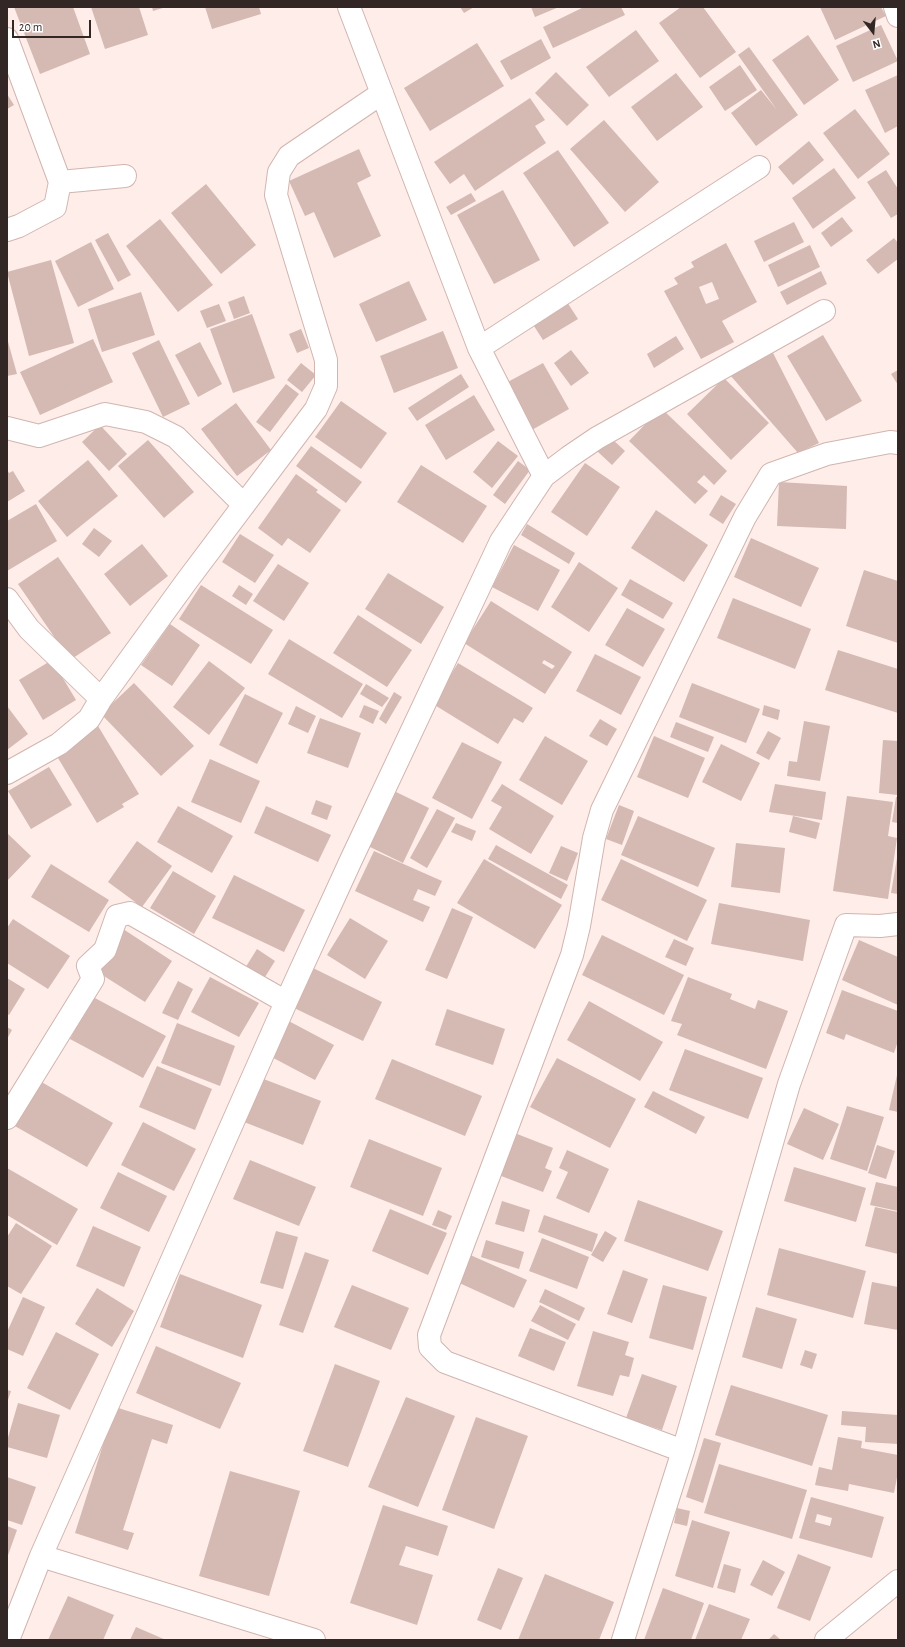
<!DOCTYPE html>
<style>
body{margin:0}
#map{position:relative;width:905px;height:1647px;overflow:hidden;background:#feede9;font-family:"Alegreya Sans",sans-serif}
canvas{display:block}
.frame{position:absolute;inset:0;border:8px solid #322725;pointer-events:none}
.north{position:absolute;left:853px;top:12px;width:40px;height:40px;-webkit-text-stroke:3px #fefefe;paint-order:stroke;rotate:164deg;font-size:11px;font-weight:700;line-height:16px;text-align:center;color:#322725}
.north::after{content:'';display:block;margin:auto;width:14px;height:18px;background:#322725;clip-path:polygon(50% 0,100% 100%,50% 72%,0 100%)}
.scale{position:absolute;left:12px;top:20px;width:79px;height:18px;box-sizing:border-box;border:2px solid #322725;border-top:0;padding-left:5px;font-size:12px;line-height:14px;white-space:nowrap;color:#322725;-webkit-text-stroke:3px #fefefe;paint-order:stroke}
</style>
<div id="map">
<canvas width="905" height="1647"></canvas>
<div class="frame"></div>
<div class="north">N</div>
<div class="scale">20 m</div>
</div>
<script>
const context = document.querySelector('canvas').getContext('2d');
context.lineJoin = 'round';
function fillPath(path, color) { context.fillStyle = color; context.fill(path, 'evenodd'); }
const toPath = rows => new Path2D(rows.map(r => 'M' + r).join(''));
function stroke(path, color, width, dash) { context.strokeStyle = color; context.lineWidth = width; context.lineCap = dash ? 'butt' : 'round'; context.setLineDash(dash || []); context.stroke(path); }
fillPath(toPath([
 [14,7,73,7,90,54,40,74],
 [91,7,139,7,148,35,105,49],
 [152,7,166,7,153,11],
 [205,7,259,7,261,14,212,29],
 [460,7,474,7,464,13],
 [531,7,559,7,535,17],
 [584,7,621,7,625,15,553,48,543,27],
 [681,7,703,7,736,52,700,78,659,23],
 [820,7,881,7,886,16,835,40],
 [881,25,898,61,853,82,836,46],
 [636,30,659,61,609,97,586,67],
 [808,35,839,80,804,105,772,60],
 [541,39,551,58,511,80,500,61],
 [477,43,504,86,430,131,404,88],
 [749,47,798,115,756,146,731,113,761,90,777,110,738,55],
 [740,65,757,90,725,111,709,87],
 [556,72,589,105,567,126,535,93],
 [676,73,703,107,657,141,631,107],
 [898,75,898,126,885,133,865,90],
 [7,94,14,105,7,109],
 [530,98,545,120,535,126,546,143,475,191,464,174,450,184,434,162],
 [855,109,890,154,858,179,823,133],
 [604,120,659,182,625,212,570,149],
 [809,141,824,160,793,185,778,167],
 [359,149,371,176,357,183,381,236,334,258,314,212,305,216,289,181],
 [558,150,609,223,574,247,523,173],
 [834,168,856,198,813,229,792,198],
 [886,170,898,189,898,214,891,218,867,182],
 [206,184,256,245,221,274,171,213],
 [503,190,540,260,494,284,457,215],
 [471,193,476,201,451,215,446,207],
 [842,217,853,231,831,247,821,233],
 [160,219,213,285,178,312,126,246],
 [794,222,804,242,764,262,754,241],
 [108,233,131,275,118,282,95,240],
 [894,238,898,243,898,259,878,274,866,260],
 [91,242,114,289,78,307,55,261],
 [726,243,757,302,722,321,734,342,701,359,664,291,678,284,674,278,694,267,691,262],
 [712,282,719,299,706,304,699,287],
 [810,245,820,267,778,287,768,265],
 [51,260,74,343,29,356,7,272],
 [821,271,827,284,787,305,780,292],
 [409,281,427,320,376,342,359,304],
 [141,292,155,335,102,352,88,309],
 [244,296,250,313,234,319,228,302],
 [567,302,578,319,543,340,532,323],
 [219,304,226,321,207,328,200,311],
 [252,314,275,378,233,393,210,329],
 [301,329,309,348,297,353,289,334],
 [443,331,458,368,394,393,380,356],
 [823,335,862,401,826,421,787,356],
 [676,336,684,349,654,368,647,354],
 [7,338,17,374,7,376],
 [93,339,113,382,40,415,20,372],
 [159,340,190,404,163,417,132,353],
 [200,342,222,384,198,397,175,355],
 [571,350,589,373,571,386,554,363],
 [773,353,819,443,798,453,730,375],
 [301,363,316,375,302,392,287,380],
 [543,363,569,409,530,431,504,384],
 [898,370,898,385,891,374],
 [461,374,469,387,417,421,408,408],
 [724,378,769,423,731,460,687,414],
 [286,384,299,394,270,432,256,422],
 [474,395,495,430,446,460,425,425],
 [341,401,387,433,361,469,315,437],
 [236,403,271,450,237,476,201,429],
 [661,408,727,471,714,485,704,475,697,482,708,491,695,504,629,441],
 [100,425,127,454,109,471,82,442],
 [611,438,625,451,612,465,597,451],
 [148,440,194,492,164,518,118,466],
 [498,441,518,456,492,488,473,472],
 [311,446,362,482,346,503,296,466],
 [88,460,118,496,67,537,38,501],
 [518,461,530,470,505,504,493,495],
 [585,463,620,487,587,536,551,512],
 [421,465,487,506,463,543,397,502],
 [7,470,9,473,13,471,25,491,7,502],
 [296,474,318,490,316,492,341,510,310,553,288,538,282,546,258,528],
 [779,482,847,486,846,529,777,526],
 [721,495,736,504,723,524,709,515],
 [36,504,57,541,7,571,7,521],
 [656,510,708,545,684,582,631,548],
 [527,524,575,553,569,564,521,535],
 [94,528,112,541,99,557,82,544],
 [240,534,274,555,255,583,222,562],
 [751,538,819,568,801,607,734,577],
 [142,544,168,576,130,606,104,574],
 [514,545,560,570,538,611,492,587],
 [58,557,111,633,70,660,18,584],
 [579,562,618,588,589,632,551,607],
 [278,564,309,583,284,621,253,601],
 [864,570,898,581,898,643,846,626],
 [388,573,444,607,421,644,365,609],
 [630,579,673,603,663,619,621,595],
 [201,585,273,630,251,664,179,619],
 [239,585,253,594,246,605,232,596],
 [733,598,811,629,795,669,717,638],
 [491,601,572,652,545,694,464,643],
 [544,660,555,666,552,669,542,663],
 [627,608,665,629,643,667,605,645],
 [358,615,412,650,387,687,333,653],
 [170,624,200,645,172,686,141,665],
 [289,639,363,684,342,718,268,674],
 [838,650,898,669,898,713,825,690],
 [595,654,641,677,621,715,576,691],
 [52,660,76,700,43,720,19,680],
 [209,661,245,688,209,735,173,707],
 [458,663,533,708,523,723,514,718,498,744,433,704],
 [134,683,194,746,161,776,101,714],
 [692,683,760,709,746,743,679,717],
 [366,684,389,698,382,707,360,694],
 [394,692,402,697,386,724,379,719],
 [245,694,283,713,257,764,219,745],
 [364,705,379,711,373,724,359,717],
 [764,705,780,710,778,720,762,715],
 [7,706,28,734,7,750],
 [296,706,316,716,308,733,288,724],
 [320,718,361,733,348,768,307,753],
 [600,719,617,729,607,746,589,736],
 [804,721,830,726,820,781,787,776,789,761,797,762],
 [676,722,714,737,708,752,670,737],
 [98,726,139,794,122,804,124,807,97,823,55,753],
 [768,731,781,738,769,760,756,753],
 [545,736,588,761,562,805,519,780],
 [654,736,705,758,688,798,637,777],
 [883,740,898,741,898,795,879,793],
 [462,742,502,762,472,819,432,798],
 [721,744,760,763,741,801,702,782],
 [210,759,260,781,241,823,191,802],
 [49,767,72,805,31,829,8,791],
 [502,784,554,816,531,854,489,829,502,807,491,801],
 [775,784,826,792,822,820,769,812],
 [394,791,429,808,403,863,368,846],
 [847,796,893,802,888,836,897,838,888,899,833,891],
 [896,797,898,797,898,823,892,822],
 [316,800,332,806,327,820,311,814],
 [619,805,634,811,622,845,606,839],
 [178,806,233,836,212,873,157,842],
 [266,806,331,835,318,862,254,833],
 [437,809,455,818,427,868,410,858],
 [638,816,715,848,698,887,621,855],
 [793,816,820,823,816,839,789,832],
 [456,823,476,831,472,841,451,832],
 [7,833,31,856,7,881],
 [137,841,172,866,142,907,108,882],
 [736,843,785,848,780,893,731,887],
 [496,845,568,885,561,899,488,859],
 [561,846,578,853,567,881,549,873],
 [374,851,442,881,435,896,418,889,413,900,430,907,423,922,355,891],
 [897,858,898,858,898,894,891,893],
 [484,859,562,905,535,949,457,903],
 [621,859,707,900,687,941,601,900],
 [51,864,109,900,89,932,31,897],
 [173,871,216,896,194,934,150,908],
 [234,875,305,910,284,952,212,918],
 [719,903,810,920,803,961,711,944],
 [452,908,473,917,447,979,425,970],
 [350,918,388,941,365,979,327,955],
 [13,919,70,956,48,989,7,963,7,928],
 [123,929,172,961,145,1002,96,971],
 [602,935,684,975,664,1015,582,975],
 [674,939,694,948,686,966,665,957],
 [859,940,898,957,898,1005,842,980],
 [257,949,275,961,260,985,242,973],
 [311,967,382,1002,363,1041,292,1007],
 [210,977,259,1003,239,1037,191,1012],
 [688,977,732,994,730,999,755,1009,758,1000,788,1011,766,1069,677,1035,682,1024,671,1021],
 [7,978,25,989,9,1015,7,1014],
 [178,981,193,989,178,1020,162,1013],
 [842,990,898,1011,898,1041,894,1053,846,1034,844,1040,826,1033],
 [93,997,166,1036,143,1078,70,1039],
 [589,1001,663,1042,640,1081,567,1040],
 [447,1009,505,1029,493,1065,435,1045],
 [283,1018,334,1045,315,1080,264,1053],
 [177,1023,235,1046,220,1086,161,1063],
 [7,1027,12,1030,7,1039],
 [685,1049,763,1078,748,1119,669,1090],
 [557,1058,636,1099,610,1148,530,1107],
 [392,1059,482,1096,465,1136,375,1099],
 [157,1066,212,1089,195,1130,139,1107],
 [897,1075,898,1075,898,1112,889,1110],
 [261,1078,321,1101,303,1145,244,1122],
 [38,1080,113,1123,87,1167,13,1125],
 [653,1091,705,1117,696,1134,644,1107],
 [847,1106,884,1117,867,1171,830,1159],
 [804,1108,839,1124,823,1160,787,1144],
 [143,1122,196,1149,174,1191,121,1165],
 [512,1132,553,1148,545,1168,552,1171,543,1192,496,1174],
 [369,1139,442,1168,423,1216,350,1187],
 [877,1145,895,1151,886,1179,868,1173],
 [567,1150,609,1169,589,1213,556,1198,568,1172,559,1168],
 [250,1160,316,1187,299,1226,233,1199],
 [794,1167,866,1188,856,1222,784,1201],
 [7,1168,78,1209,57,1245,7,1215],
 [118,1172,167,1196,149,1232,100,1208],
 [876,1182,898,1187,898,1211,870,1205],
 [638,1200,723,1231,708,1271,624,1241],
 [502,1201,530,1210,524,1232,495,1224],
 [875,1207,898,1212,898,1254,865,1246],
 [390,1209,447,1233,428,1275,372,1251],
 [438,1210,452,1216,446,1230,432,1225],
 [544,1215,598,1234,592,1252,538,1232],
 [16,1223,52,1246,21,1294,7,1286,7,1237],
 [93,1226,141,1247,124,1287,76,1266],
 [276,1231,298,1237,283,1289,260,1283],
 [605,1231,617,1238,603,1262,591,1255],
 [542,1238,589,1257,577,1289,529,1271],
 [486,1240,524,1252,519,1269,481,1257],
 [779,1248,866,1271,853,1318,767,1295],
 [305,1252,329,1260,303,1333,279,1325],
 [468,1254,527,1280,514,1308,455,1281],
 [623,1270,648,1279,632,1323,607,1314],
 [180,1274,262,1305,243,1358,160,1327],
 [872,1282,898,1287,898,1330,864,1324],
 [352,1285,409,1308,391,1350,334,1327],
 [663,1285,707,1297,693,1350,649,1338],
 [97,1288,134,1311,112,1347,75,1324],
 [545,1289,585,1308,579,1321,539,1302],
 [23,1297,45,1307,23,1356,7,1349,7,1332],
 [540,1305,576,1324,568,1340,531,1321],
 [756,1307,797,1319,782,1369,742,1357],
 [530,1328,566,1342,554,1371,518,1356],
 [593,1331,629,1342,625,1355,634,1358,629,1377,620,1375,613,1396,577,1386],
 [56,1332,99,1354,70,1410,27,1388],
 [156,1346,241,1383,220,1429,136,1393],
 [805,1350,817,1354,812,1369,800,1365],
 [335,1364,380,1381,348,1467,303,1451],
 [642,1374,677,1386,662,1430,626,1418],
 [731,1385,828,1415,812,1466,715,1435],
 [7,1390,11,1391,7,1403],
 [406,1397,455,1416,418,1507,368,1487],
 [18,1403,60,1415,47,1458,7,1447,7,1441],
 [115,1407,173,1425,167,1444,152,1439,123,1530,134,1533,128,1550,75,1533],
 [842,1411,898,1415,898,1444,865,1442,866,1427,841,1425],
 [476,1417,528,1436,494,1529,442,1510],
 [838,1437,862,1441,861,1448,898,1455,898,1472,894,1493,849,1484,848,1491,815,1485,819,1467,832,1470],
 [704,1438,721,1443,703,1503,686,1497],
 [719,1464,807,1490,792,1539,704,1513],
 [230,1471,300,1491,269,1596,199,1576],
 [7,1477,36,1487,22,1525,7,1520],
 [811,1497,884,1517,872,1558,799,1538],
 [817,1514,832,1518,830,1526,815,1522],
 [383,1505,448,1526,438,1556,406,1546,399,1565,433,1575,417,1625,350,1603],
 [677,1508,690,1511,687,1526,674,1523],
 [692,1520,730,1532,713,1588,675,1576],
 [7,1526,17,1530,7,1558],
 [798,1554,831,1567,810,1621,777,1608],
 [763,1560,785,1572,772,1596,750,1585],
 [724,1564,741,1569,735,1593,717,1588],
 [498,1568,523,1578,501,1630,477,1620],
 [545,1574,614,1602,599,1640,518,1640],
 [663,1588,704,1603,691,1640,644,1640],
 [68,1596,114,1615,103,1640,48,1640],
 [709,1604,750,1619,741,1640,695,1640],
 [136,1627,166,1640,130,1640],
 [774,1634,781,1640,768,1640]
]), '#d5b9b3');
const minor = toPath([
 [349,7,479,348,544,476],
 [895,7,898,16],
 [7,39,60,182,55,207,19,226,7,230],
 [60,182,125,176],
 [479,348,759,167],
 [7,428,39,436,105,414,146,422,176,437,244,505],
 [7,599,29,629,101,699],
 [7,773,59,744,89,719,101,699,186,582,316,409,326,386,326,360,276,195,279,172,289,156,382,93],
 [7,1118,93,979,88,966,105,950,117,916,130,913,286,1002],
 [683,1451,445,1362,430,1347,429,1335,572,955,579,926,594,838,602,810,745,517,771,474,827,454,890,442,898,443],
 [41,1556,314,1640],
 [8,1640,41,1556,286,1002,351,860,501,541,544,476,569,457,597,438,824,311],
 [623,1640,683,1451,789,1084,846,925,880,926,898,924],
 [826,1640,898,1581]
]);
stroke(minor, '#d1b5af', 24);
stroke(minor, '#fff', 22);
</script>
